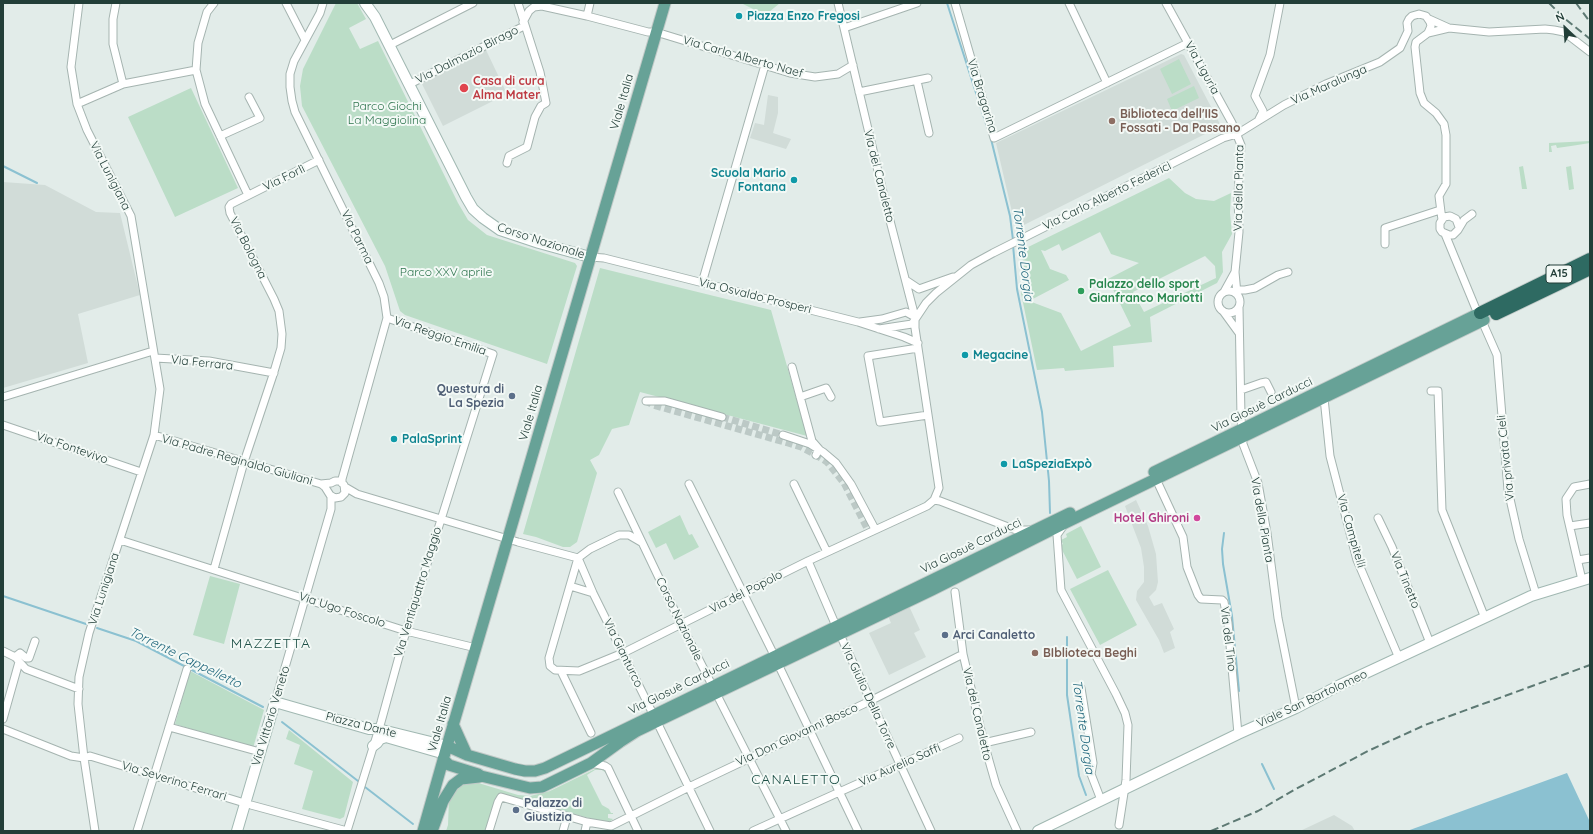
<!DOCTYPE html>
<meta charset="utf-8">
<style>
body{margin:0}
#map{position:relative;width:1593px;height:834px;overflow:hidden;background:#e2ece9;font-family:Quicksand,sans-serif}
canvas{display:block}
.frame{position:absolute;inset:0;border:4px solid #223e38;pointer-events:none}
.north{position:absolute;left:1545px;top:8px;width:40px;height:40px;-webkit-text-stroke:3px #f3f9f6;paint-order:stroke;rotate:335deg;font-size:11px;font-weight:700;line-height:16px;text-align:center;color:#223e38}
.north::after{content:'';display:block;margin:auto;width:14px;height:18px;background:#223e38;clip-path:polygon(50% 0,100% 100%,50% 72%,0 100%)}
</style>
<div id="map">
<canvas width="1593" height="834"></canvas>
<div class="frame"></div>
<div class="north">N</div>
</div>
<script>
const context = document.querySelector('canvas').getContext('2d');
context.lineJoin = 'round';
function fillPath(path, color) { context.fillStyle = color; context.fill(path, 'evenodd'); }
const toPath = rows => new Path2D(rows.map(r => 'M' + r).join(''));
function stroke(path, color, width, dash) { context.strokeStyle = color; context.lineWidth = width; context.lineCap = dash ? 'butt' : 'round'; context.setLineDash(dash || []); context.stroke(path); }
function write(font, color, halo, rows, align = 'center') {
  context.font = font + ' Quicksand,sans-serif'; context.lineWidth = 4; context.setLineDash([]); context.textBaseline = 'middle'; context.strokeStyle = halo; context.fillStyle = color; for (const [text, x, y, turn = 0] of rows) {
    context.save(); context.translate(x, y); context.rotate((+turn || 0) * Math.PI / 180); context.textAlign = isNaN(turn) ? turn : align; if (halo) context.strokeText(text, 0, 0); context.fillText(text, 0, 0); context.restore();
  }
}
fillPath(toPath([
 [486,50,507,94,443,126,421,82],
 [1181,54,1184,55,1221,126,1018,228,1012,212,996,143],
 [768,95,778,97,778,113,773,133,791,139,786,149,750,138,755,123,764,125],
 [3,182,45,185,96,212,120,213,140,295,78,314,88,363,3,388],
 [1136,500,1148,526,1156,554,1158,582,1156,590,1149,597,1154,606,1162,603,1174,629,1170,632,1175,648,1164,653,1159,640,1136,600,1137,591,1144,582,1144,567,1141,548,1125,506],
 [909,606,920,630,914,633,926,657,889,675,869,633,891,623,888,616],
 [1334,815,1352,826,1355,831,1300,831]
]), '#d1dcd8');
fillPath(toPath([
 [336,3,357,3,366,19,349,28,360,49,378,41,458,203,468,220,487,235,575,263,577,266,547,364,405,315,400,311,385,266,302,106,300,86,303,69],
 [741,3,780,3,763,17,753,9],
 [1179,59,1191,84,1172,94,1160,69],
 [1194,86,1199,98,1172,111,1167,99],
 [191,88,238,188,175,217,128,117],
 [1590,141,1590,143,1571,146,1557,148,1556,145,1551,146,1552,152,1549,152,1549,143],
 [1523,166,1527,189,1522,189,1519,167],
 [1571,166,1574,189,1569,190,1566,167],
 [1169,178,1185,193,1196,199,1214,201,1231,193,1230,213,1232,234,1222,252,1223,272,1217,283,1150,317,1152,342,1113,346,1114,367,1065,371,1064,368,1037,370,1021,293,1024,280,1022,250],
 [1100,232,1111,254,1139,263,1108,279,1131,326,1081,351,1061,313,1029,301,1069,280,1066,275,1050,269,1041,250,1045,251,1059,244,1062,251],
 [1205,256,1215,266,1216,278,1144,312,1133,292],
 [600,268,771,310,807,436,640,392,629,425,612,429,599,455,590,460,597,473,577,542,570,547,563,547,536,537,523,534],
 [680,515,689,535,692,534,699,547,674,560,666,543,656,548,648,532],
 [1081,526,1101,567,1077,579,1060,546,1063,544,1061,540,1067,537,1066,534],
 [1108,570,1137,625,1100,645,1070,589],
 [210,576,240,584,224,644,193,635],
 [190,671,264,710,253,748,175,724],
 [289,730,353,782,344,817,340,819,302,809,313,771,294,764,300,745,286,739],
 [600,768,607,772,612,780,610,781,606,773,602,770,595,770,587,775,602,805,609,809,611,813,613,813,613,814,608,814,608,818,613,819,612,820,607,823,503,794,487,831,446,831,448,825,449,799,455,788,464,783,475,782,518,795,530,796,550,791,595,769]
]), '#bbddc7');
fillPath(toPath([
 [1567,773,1590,822,1590,831,1407,831]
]), '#8bc1d1');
stroke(toPath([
 [947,3,987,127],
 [991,139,1010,216,1013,240],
 [3,166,37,183],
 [1013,245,1017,289,1042,412,1049,481,1050,513],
 [1224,533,1222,549,1223,564,1232,616,1239,691],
 [3,596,86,624],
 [97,628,136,641,263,707],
 [1067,637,1067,695,1079,776,1086,795],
 [282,722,358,781],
 [1262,764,1274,789],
 [365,787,413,824]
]), '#8bc1d1', 2);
stroke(toPath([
 [646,402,646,401,653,405,788,443,801,447,816,455,827,462,844,483,869,532],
 [722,417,783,435]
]), '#bcc9c6', 7, [7, 3.5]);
const street = toPath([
 [79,3,71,67,77,104,87,130,131,216,160,389,154,435,89,633,79,677,78,704,84,758,95,831],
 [116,3,113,19,113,44,123,84],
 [214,3,207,12,198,43,196,70,205,104,248,195],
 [286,3,305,40],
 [323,3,320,13,294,61,290,74,290,87,292,101,295,112,379,283,384,297,387,318,344,472,342,479,342,483],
 [536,3,542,6,587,16,648,32,656,32,790,73,815,77,838,74,853,65],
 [838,3,888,213,915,317,915,328,939,488,934,500],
 [955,3,994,138,1188,43],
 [1069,3,1107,83],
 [1166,3,1232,123,1241,145,1238,194,1239,232,1235,272,1237,294],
 [587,16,590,3],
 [1429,19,1449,28,1489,32,1545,29,1554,30,1564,32,1590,52],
 [523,22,529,11,534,7,542,6],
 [844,28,917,3],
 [1428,33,1449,28],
 [390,45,473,3],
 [917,81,929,133],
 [410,84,524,26],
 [859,92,928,78],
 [77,104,123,84,196,70],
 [1259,119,1263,111,1255,96,1270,55,1280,3],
 [220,136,260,118,249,97],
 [507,163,509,156,527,147,535,117,541,106,546,103,540,72,518,3],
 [1459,227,1456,219,1450,216,1444,217,1440,223,1440,229,1442,232,1449,235,1453,235,1458,230,1464,220,1472,214],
 [1445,234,1478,314],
 [1385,244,1385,228,1440,210],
 [590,257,604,258,858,322,904,337,918,343],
 [907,281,919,289,953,277],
 [702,283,765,65],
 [1237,290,1245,290,1255,288,1278,275,1288,272],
 '1218 302a11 11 0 1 1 22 0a11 11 0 1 1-22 0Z',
 [1224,292,1235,272],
 [1239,307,1241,417,1243,444,1258,483,1267,533,1278,618,1296,708],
 [1223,311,1239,333],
 [1482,321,1497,355,1508,490,1519,539,1536,594],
 [860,322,882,319,906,312,915,317],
 [879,329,912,324,926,303,936,293,971,265,993,253,1223,138,1237,134,1284,105,1326,84,1380,62,1400,48,1408,31,1407,23,1409,19,1412,16,1419,14,1426,16,1430,22,1431,26,1428,33,1416,42,1415,47,1420,93,1424,103,1436,113,1444,124,1446,135,1446,184,1439,196,1442,220],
 [918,348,868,356,880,422,928,415],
 [155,358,209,361,274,373],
 [792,367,812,441,819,449,816,455],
 [1241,390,1261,383,1266,382,1271,392],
 [1431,391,1438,391,1442,510,1485,618],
 [3,397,153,351],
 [800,397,826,388,831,397],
 [1324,398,1330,456,1357,560,1399,658],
 [646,401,665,401,722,417],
 [3,425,141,472],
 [154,435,321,484,325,487,330,495,335,498,341,497,345,493,344,485,340,481,335,481,331,483,321,484],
 [783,435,810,444,823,452,836,463,851,484,875,529],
 [1156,479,1183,537,1187,567,1198,595,1201,599,1222,600,1224,602,1228,623,1238,734],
 [689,484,774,655],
 [794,484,827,552],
 [345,487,357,494,518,542,578,558],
 [618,492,681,624,786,831],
 [934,500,940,501,1016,530,1030,530],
 [1378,518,1392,547,1430,643],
 [1064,525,1057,535,1061,590,1116,694,1125,713,1128,725,1126,780,1119,825],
 [1570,526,1590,523],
 [120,540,406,631,472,647],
 [578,558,549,658,550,666,555,670,579,671,623,653,808,561,927,506,934,500],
 [578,558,593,593,653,714],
 [578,558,590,549,619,535,629,535,641,542],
 [1578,560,1590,558],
 [808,561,836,626,931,831],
 [214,569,244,462,273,375,281,348,282,334,279,311,274,299,230,213,229,207,231,204,319,160],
 [1582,580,1567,515,1566,499,1574,487,1590,484],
 [570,586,593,593],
 [955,592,963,654,984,743,996,785,1017,831],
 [3,651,15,657,26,669,79,689],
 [15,657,20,653,26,658,29,658,35,641],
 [778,664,858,831],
 [561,671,591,733],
 [1081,688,1093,763,1091,774,1101,800],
 [275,702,331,509,331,496],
 [3,719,19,662],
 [657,722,710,831],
 [169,727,260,752],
 [3,729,71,756,84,758,90,756,251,805,347,831],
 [984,743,1031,732],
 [591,763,605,766,608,768,638,831],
 [137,831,187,669],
 [347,831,381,722,406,631,493,354,387,318],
 [489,831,498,802,501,797,587,822],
 [563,831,567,817],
 [585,831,587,822,611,826,689,787,870,701,963,654],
 [753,831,959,738]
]);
const secondary = toPath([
 [365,3,375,17,466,197,473,209,483,218,500,230,539,243,590,257],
 [373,746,377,743,380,739,386,737,445,754],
 [237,831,275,702,369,729,378,729,447,746],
 [1038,831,1238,734,1296,708,1340,685,1531,596,1590,578]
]);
const primary = toPath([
 [1154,472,1480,313],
 [453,724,467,755],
 [447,746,467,755,515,769,525,771,535,771,545,768,1070,513],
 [443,759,449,765,478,774,481,776,530,788,542,787,591,763,620,742,637,731,932,590,1065,523,1484,320],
 [423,831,447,746,665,3],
 [432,831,443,801,453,785,461,779,479,777]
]);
const highway = toPath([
 [1480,313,1590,259],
 [1496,314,1590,269]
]);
stroke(street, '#a5b4b0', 9);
stroke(secondary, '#a1b8b2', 12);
stroke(primary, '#c1c9c7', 13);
stroke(highway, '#c1c9c7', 14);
stroke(street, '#fff', 7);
stroke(secondary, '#fff', 10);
stroke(primary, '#67a297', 11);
stroke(highway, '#2e6a62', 12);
stroke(toPath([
 [1549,3,1564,18,1590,39],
 [1576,3,1590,22],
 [1211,831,1258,811,1294,790,1368,751,1425,725,1590,665]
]), '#5d7973', 2, [8, 4]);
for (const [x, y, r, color] of [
 [739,16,4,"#0f9aa8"],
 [464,88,5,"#e0444e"],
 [1112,121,4,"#8d6e63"],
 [794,180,4,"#0f9aa8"],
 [1081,291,4,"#2e9e5b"],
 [965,355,4,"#0f9aa8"],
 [512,396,4,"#5c6f8a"],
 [394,439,4,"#0f9aa8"],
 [1004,464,4,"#0f9aa8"],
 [1197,518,4,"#d1479c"],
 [945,635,4,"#5c6f8a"],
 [1035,653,4,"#8d6e63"],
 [516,810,4,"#5c6f8a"]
]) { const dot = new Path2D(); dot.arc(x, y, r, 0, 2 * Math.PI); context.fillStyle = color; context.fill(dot); stroke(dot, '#f3f9f6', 1.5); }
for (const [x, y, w] of [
 [1559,274,26]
]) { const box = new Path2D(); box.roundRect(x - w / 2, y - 9, w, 18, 3); context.fillStyle = '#f3f9f6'; context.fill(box); stroke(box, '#223e38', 1); }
write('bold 11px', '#223e38', null, [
 ["A15",1559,274]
]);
write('bold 12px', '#0d838f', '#f3f9f6', [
 ["Piazza Enzo Fregosi",747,16],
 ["Scuola Mario",786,173,"right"],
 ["Fontana",786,187,"right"],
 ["Megacine",973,355],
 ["PalaSprint",402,439],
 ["LaSpeziaExpò",1012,464]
], 'left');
write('12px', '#223e38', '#f3f9f6', [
 ["Via Dalmazio Birago",467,55,-27],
 ["Via Carlo Alberto Naef",743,57,16],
 ["Via Liguria",1202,68,61],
 ["Via Maralunga",1329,85,-24],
 ["Via Bragarina",982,96,73],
 ["Viale Italia",622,102,-74],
 ["Via Lunigiana",110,176,63],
 ["Via del Canaletto",879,176,76],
 ["Via Forlì",284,178,-26],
 ["Via della Pianta",1239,188,-89],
 ["Via Carlo Alberto Federici",1107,196,-26],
 ["Via Parma",357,237,64],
 ["Corso Nazionale",541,241,18],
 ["Via Bologna",248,248,63],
 ["Via Osvaldo Prosperi",755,296,14],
 ["Via Reggio Emilia",440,336,19],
 ["Via Ferrara",202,363,6],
 ["Via Giosuè Carducci",1262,405,-26],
 ["Viale Italia",531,413,-74],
 ["Via Fontevivo",72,448,19],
 ["Via privata Cieli",1506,458,-96],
 ["Via Padre Reginaldo Giuliani",237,460,16],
 ["Via della Pianta",1262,520,80],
 ["Via Campitelli",1351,531,74],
 ["Via Giosuè Carducci",971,546,-26],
 ["Via Tinetto",1405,580,68],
 ["Via Lunigiana",104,589,-72],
 ["Via Ventiquattro Maggio",418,592,-73],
 ["Via del Popolo",746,592,-27],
 ["Via Ugo Foscolo",342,610,18],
 ["Corso Nazionale",679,619,64],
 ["Via del Tino",1228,639,83],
 ["Via Gianturco",623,653,64],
 ["Via Giosuè Carducci",679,687,-26],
 ["Via Giulio Della Torre",868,696,65],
 ["Viale San Bartolomeo",1312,699,-25],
 ["Via del Canaletto",977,714,77],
 ["Via Vittorio Veneto",271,716,-73],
 ["Viale Italia",440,724,-74],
 ["Piazza Dante",361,725,14],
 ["Via Don Giovanni Bosco",797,735,-25],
 ["Via Aurelio Saffi",900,765,-24],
 ["Via Severino Ferrari",174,781,17]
]);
write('bold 12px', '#be3a42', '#f3f9f6', [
 ["Casa di cura",473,81],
 ["Alma Mater",473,95]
], 'left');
write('12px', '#2d744d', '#f3f9f6', [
 ["Parco Giochi",387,106],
 ["La Maggiolina",387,120],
 ["Parco XXV aprile",446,272]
]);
write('bold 12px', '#785e54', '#f3f9f6', [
 ["Biblioteca dell'IIS",1120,114],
 ["Fossati - Da Passano",1120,128],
 ["BIblioteca Beghi",1043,653]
], 'left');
write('bold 12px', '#27864d', '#f3f9f6', [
 ["Palazzo dello sport",1089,284],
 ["Gianfranco Mariotti",1089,298]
], 'left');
write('bold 12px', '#4e5e75', '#f3f9f6', [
 ["Questura di",504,389,"right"],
 ["La Spezia",504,403,"right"],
 ["Arci Canaletto",953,635],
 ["Palazzo di",524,803],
 ["Giustizia",524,817]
], 'left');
write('bold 12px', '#b23c85', '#f3f9f6', [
 ["Hotel Ghironi",1189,518]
], 'right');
write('italic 13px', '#1c647a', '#f3f9f6', [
 ["Torrente Dorgia",1023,254,83],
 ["Torrente Cappelletto",185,658,26],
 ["Torrente Dorgia",1083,727,82]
]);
context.letterSpacing = '1px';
write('14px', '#1e5047', '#f3f9f6', [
 ["MAZZETTA",271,644],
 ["CANALETTO",796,780]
]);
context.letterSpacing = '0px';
</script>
